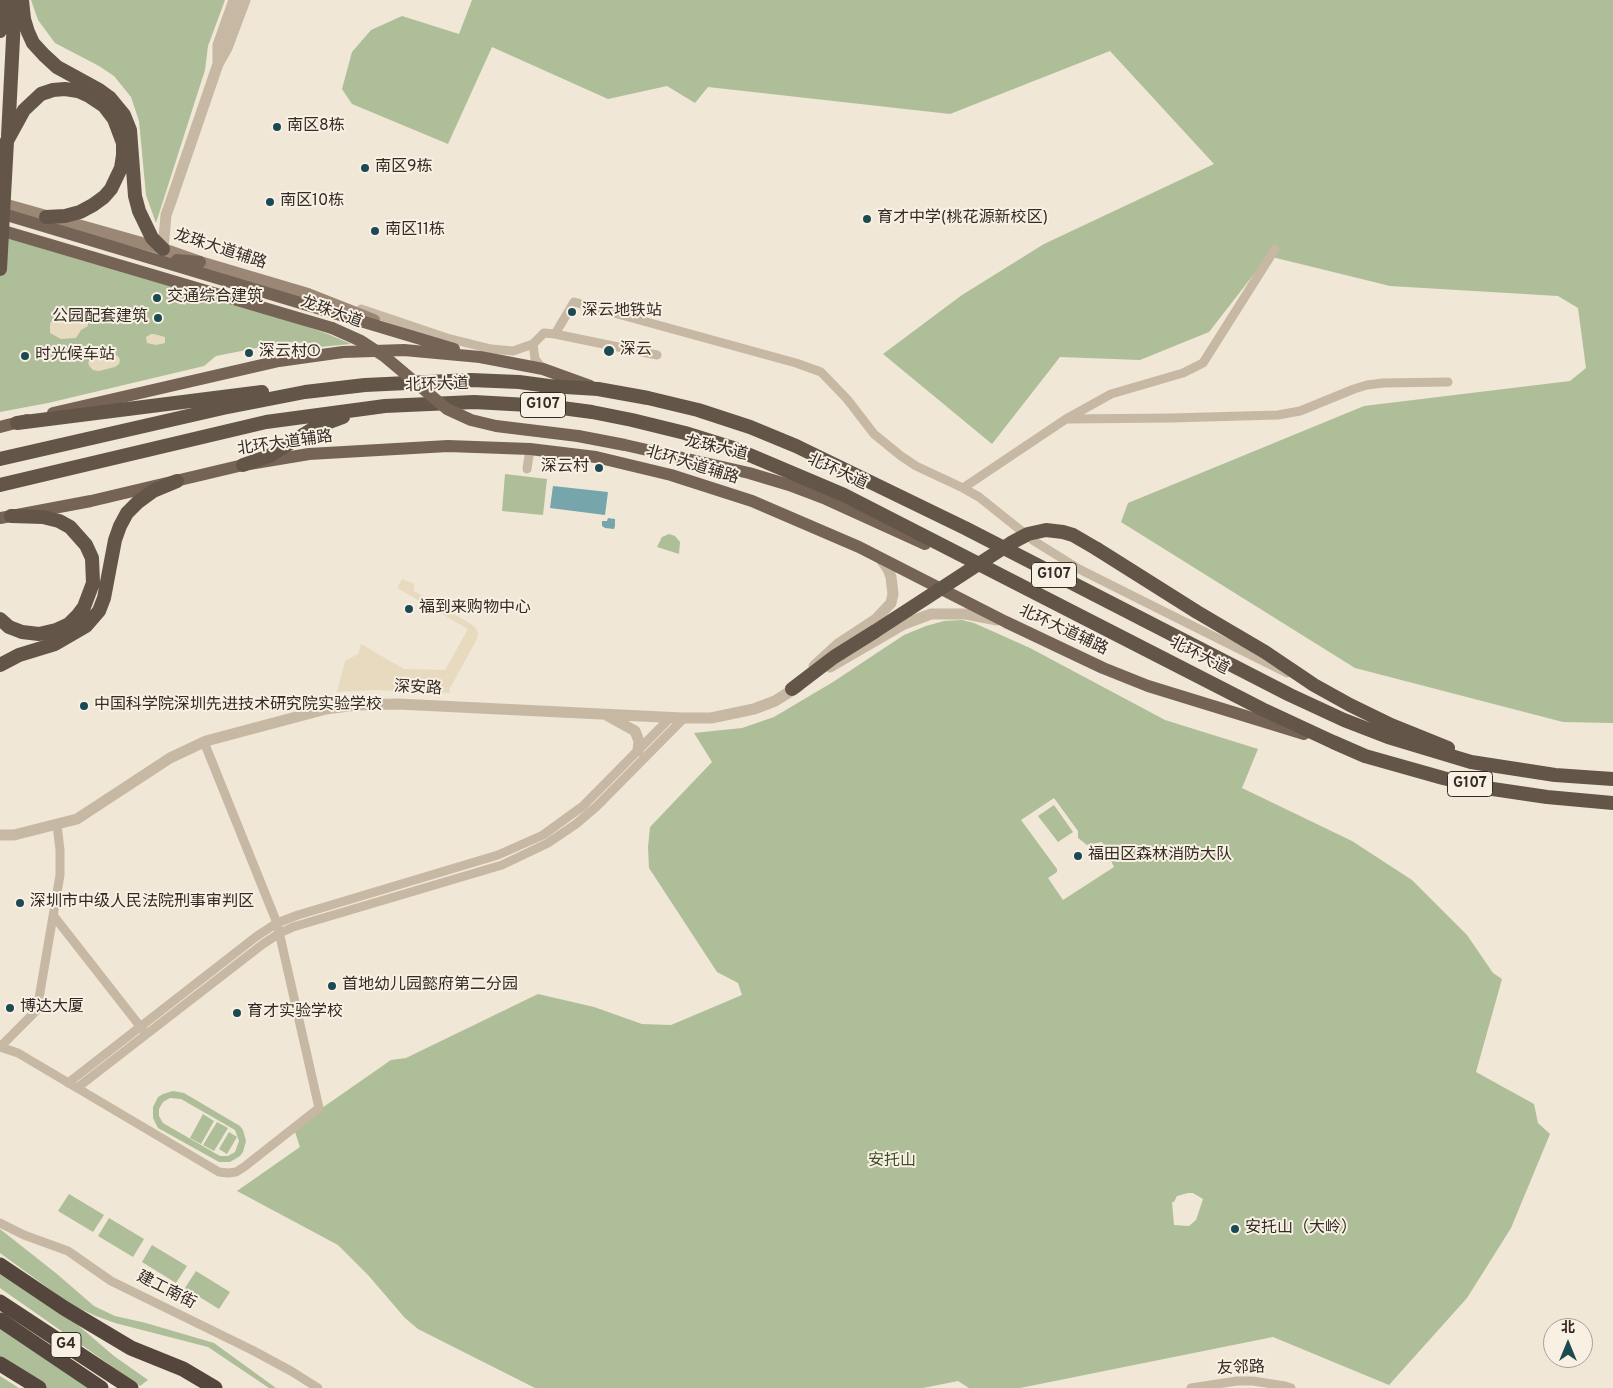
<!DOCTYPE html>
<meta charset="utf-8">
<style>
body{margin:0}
#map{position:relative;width:1613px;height:1388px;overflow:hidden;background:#f0e7d7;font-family:Overpass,"Noto Sans SC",sans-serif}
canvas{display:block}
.north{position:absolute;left:1543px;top:1318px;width:50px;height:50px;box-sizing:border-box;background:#f8f0e3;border:1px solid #a9a197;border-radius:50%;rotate:0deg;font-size:14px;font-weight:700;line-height:20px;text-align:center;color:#332b25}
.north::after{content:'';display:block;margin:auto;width:18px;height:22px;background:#1c4a53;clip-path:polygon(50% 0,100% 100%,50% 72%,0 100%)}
</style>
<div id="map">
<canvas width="1613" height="1388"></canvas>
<div class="north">北</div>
</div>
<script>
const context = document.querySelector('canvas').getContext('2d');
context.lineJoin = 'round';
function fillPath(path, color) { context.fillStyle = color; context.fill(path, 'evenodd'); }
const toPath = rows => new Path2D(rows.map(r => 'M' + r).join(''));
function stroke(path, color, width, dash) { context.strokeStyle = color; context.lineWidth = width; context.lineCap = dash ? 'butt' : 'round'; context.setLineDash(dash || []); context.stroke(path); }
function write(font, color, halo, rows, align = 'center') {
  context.font = font + ' Overpass,"Noto Sans SC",sans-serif'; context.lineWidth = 4; context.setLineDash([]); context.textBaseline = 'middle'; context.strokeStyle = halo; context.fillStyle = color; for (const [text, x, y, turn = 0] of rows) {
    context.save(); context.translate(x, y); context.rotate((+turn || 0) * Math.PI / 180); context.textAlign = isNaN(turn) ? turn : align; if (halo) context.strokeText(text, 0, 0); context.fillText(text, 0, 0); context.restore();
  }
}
fillPath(toPath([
 [31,0,225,0,208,46,205,70,156,223,146,195,139,121,131,97,114,76,99,66,55,43,38,20],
 [472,0,1613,0,1613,723,1563,722,1355,668,1121,522,1128,503,1364,406,1570,381,1586,368,1578,308,1558,296,1390,286,1268,256,1209,332,1140,360,1060,357,992,444,883,354,962,295,1044,244,1214,164,1110,51,950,114,708,87,695,103,667,86,608,99,492,47,448,144,352,104,342,89,352,52,371,30,402,16,459,34],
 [0,233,282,318,328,334,351,344,319,347,311,343,287,342,216,356,204,366,48,403,0,412],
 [505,474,547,479,543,515,502,511],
 [669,534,675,536,680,542,679,554,657,547,662,537],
 [962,620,974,623,1030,648,1165,720,1258,749,1242,788,1352,841,1412,880,1467,935,1493,973,1502,979,1476,1072,1534,1104,1538,1123,1550,1134,1511,1228,1467,1298,1389,1385,1273,1337,1020,1388,969,1388,958,1381,923,1388,535,1388,418,1329,405,1318,368,1275,338,1245,237,1191,300,1147,295,1132,322,1108,391,1060,406,1058,538,994,594,1007,642,1024,671,1025,742,995,738,983,717,972,649,868,648,847,650,827,712,762,694,733,742,728,774,717,833,682,904,635,926,626,944,621],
 [1054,798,1078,831,1078,838,1087,845,1102,842,1114,867,1063,900,1048,878,1057,872,1057,869,1021,820],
 [1188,1193,1193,1193,1203,1199,1196,1220,1189,1226,1174,1225,1172,1202,1174,1202,1177,1196],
 [1054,805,1073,832,1058,842,1038,816],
 [173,1091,184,1093,240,1126,243,1130,246,1141,243,1152,240,1156,230,1162,219,1162,158,1128,153,1118,153,1107,158,1097,163,1094],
 [170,1098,181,1099,235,1130,239,1141,235,1152,228,1156,220,1156,163,1123,159,1116,159,1109,163,1102],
 [203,1114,214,1121,201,1144,190,1138],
 [217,1122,228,1128,214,1151,203,1145],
 [229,1132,237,1137,227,1154,219,1149],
 [69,1194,104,1215,93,1232,58,1211],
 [109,1218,144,1239,133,1257,98,1236],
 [0,1229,57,1274,94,1306,115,1316,146,1323,214,1343,276,1388,269,1388,208,1347,115,1323,96,1316,70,1304,0,1253],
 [152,1245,187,1266,176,1283,142,1262],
 [0,1270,66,1315,114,1356,148,1380,140,1386,0,1288],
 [196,1271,230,1292,219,1309,185,1288],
 [0,1325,89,1388,46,1388,0,1357],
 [0,1376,19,1388,0,1388]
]), '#aebe98');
fillPath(toPath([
 [67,314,83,316,88,319,88,326,81,330,76,338,61,339,50,333,50,324,52,320],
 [154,334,165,337,165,343,156,345,147,343,146,337,151,334],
 [107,353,118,356,120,360,119,364,115,367,99,371,93,370,90,367,88,363,92,357],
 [402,579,414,584,414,591,471,624,476,628,478,633,477,639,450,688,450,693,373,690,337,692,345,661,358,654,361,644,404,669,445,670,468,629,397,588]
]), '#e8dabe');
fillPath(toPath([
 [553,486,608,492,605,515,550,508],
 [608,518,615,519,615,526,614,529,605,528,602,526,602,521,607,521]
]), '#77a5ac');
stroke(toPath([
 [361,309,447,338,491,349,513,351,533,344,544,333,555,334,657,355],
 [555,334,574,302,796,363,821,372,847,399,874,434,901,456,916,466,963,488,979,497,1034,541,1079,569,1287,673],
 [533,344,535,359,543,369],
 [1069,419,1171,418,1278,415,1300,411,1354,389,1367,385,1383,383,1448,382],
 [527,469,530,449],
 [963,488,1066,419,1111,394,1183,373,1203,363,1275,249],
 [53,915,143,1030],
 [0,1047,18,1053,219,1172,228,1173,236,1172,244,1167,319,1108,277,923,204,742],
 [0,1047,37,1010,60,875,60,850,57,825],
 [68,1083,257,936,277,923,298,915,498,855,543,835,583,806,670,718],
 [77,1088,263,944,280,933,293,927,502,865,548,843,576,824,596,807,684,718],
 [0,1223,24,1235,68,1251,111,1281,252,1350,291,1371,318,1388],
 [1191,1388,1237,1381,1253,1381,1285,1386,1291,1388]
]), '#c7b8a4', 9);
stroke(toPath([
 [218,62,218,45,234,0],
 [163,249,166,215,170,204,218,64,227,48,245,0],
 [814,666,838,644,876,619,891,603,893,594,891,577,888,569,881,559],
 [830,667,904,624,931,614,966,614,997,620],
 [608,716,635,731,639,741,638,751],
 [0,835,14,835,77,819,170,758,206,741,326,709,356,705,398,704,682,718,711,718,754,709,775,701,799,686]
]), '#c7b8a4', 11);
stroke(toPath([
 [0,203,163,249,200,262,308,294,374,320]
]), '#9b8775', 12);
stroke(toPath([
 [0,213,454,349],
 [0,230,332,328],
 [177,260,200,262],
 [53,413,279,361,343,352,404,350,480,357,543,369,590,386],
 [0,427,27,420],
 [578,436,625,445,749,473,789,485,826,499,925,544],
 [0,518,91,501,243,465,309,454,448,446,530,449,596,457,671,475,752,501,859,547,1006,622,1103,668,1148,686,1304,734]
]), '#756456', 12);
stroke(toPath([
 [22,0,24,19,28,32,33,43,44,55,57,67,99,90,110,98,124,115,130,130,135,196,139,211,152,238,163,249],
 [0,31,3,0],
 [8,136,15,0],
 [7,141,24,110,41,94,53,90,65,89,78,91,89,96,104,106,114,119,123,143,123,155,121,168,111,189,104,197,93,205,80,212,65,216,46,217],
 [17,423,262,392],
 [0,459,223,408,305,392,365,385,471,380,519,382,549,386,598,389,648,398,698,410,750,427,796,446,965,528,1290,695,1344,720,1388,737,1471,762,1555,775,1613,779],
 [243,465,269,456,316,427,343,417],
 [0,485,266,422,385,406,474,402,547,406,592,412,632,420,685,433,733,448,844,495,1262,709,1333,742,1365,756,1443,778,1486,788,1547,797,1613,803],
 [1097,549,1197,612,1265,652,1314,685,1350,705,1391,725,1448,748],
 [0,619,9,627,22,632,39,634,56,630,69,624,78,615,84,607,93,583,92,558,86,545,70,527,59,521,43,517,11,516],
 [0,665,19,655,55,644,86,626,99,611,104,598,115,540,120,526,127,513,138,502,153,491,177,481],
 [792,689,834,657,874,632]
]), '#645549', 14);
stroke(toPath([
 [0,1265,64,1308,131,1348,183,1369,215,1388],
 [0,1302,131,1388],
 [0,1320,101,1388],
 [0,1364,39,1388]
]), '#54463c', 15);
stroke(toPath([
 [332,328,361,341,384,356,447,409,471,420,496,426,578,436]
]), '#756456', 12);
stroke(toPath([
 [0,269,7,141],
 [874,632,1011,543,1028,534,1046,530,1063,532,1073,535,1097,549]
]), '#645549', 14);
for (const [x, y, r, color] of [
 [277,127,5,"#1c4a53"],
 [365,168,5,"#1c4a53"],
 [270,202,5,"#1c4a53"],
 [867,219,5,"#1c4a53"],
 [375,231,5,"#1c4a53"],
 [157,298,5,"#1c4a53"],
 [572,312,5,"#1c4a53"],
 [158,318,5,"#1c4a53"],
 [609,351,6,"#1c4a53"],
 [249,353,5,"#1c4a53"],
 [25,356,5,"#1c4a53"],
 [599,468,5,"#1c4a53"],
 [409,609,5,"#1c4a53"],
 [84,706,5,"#1c4a53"],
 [1078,856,5,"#1c4a53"],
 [20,903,5,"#1c4a53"],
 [332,986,5,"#1c4a53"],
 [10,1008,5,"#1c4a53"],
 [237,1013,5,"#1c4a53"],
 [1235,1229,5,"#1c4a53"]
]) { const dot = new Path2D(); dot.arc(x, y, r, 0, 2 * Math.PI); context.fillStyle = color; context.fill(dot); stroke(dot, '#f8f0e3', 2); }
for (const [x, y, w] of [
 [543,405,45],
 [1054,575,45],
 [1470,784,45],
 [66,1345,30]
]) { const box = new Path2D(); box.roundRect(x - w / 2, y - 12.5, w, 25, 4); context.fillStyle = '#f8f0e3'; context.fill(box); stroke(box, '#332b25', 1); }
write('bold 15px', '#332b25', null, [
 ["G107",543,405],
 ["G107",1054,575],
 ["G107",1470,784],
 ["G4",66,1345]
]);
write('16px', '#332b25', '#f8f0e3', [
 ["南区8栋",287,127],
 ["南区9栋",375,168],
 ["南区10栋",280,202],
 ["育才中学(桃花源新校区)",877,219],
 ["南区11栋",385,231],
 ["交通综合建筑",167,298],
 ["深云地铁站",582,312],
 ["公园配套建筑",148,318,"right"],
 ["深云",620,351],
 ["深云村①",259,353],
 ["时光候车站",35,356],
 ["深云村",589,468,"right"],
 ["福到来购物中心",419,609],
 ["中国科学院深圳先进技术研究院实验学校",94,706],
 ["福田区森林消防大队",1088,856],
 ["深圳市中级人民法院刑事审判区",30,903],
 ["首地幼儿园懿府第二分园",342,986],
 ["博达大厦",20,1008],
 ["育才实验学校",247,1013],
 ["安托山（大岭）",1245,1229]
], 'left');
write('16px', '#332b25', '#f8f0e3', [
 ["龙珠大道辅路",220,250,18],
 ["龙珠大道",331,313,20],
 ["北环大道",437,386,-2],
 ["北环大道辅路",285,444,-8],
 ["龙珠大道",716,449,13],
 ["北环大道辅路",692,466,17],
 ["北环大道",837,473,25],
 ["北环大道辅路",1063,631,25],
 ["北环大道",1199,657,27],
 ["深安路",418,689,3],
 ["建工南街",166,1291,27],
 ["友邻路",1241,1369,-2]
]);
write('16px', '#3e502a', '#f8f0e3', [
 ["安托山",892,1162]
]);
</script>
